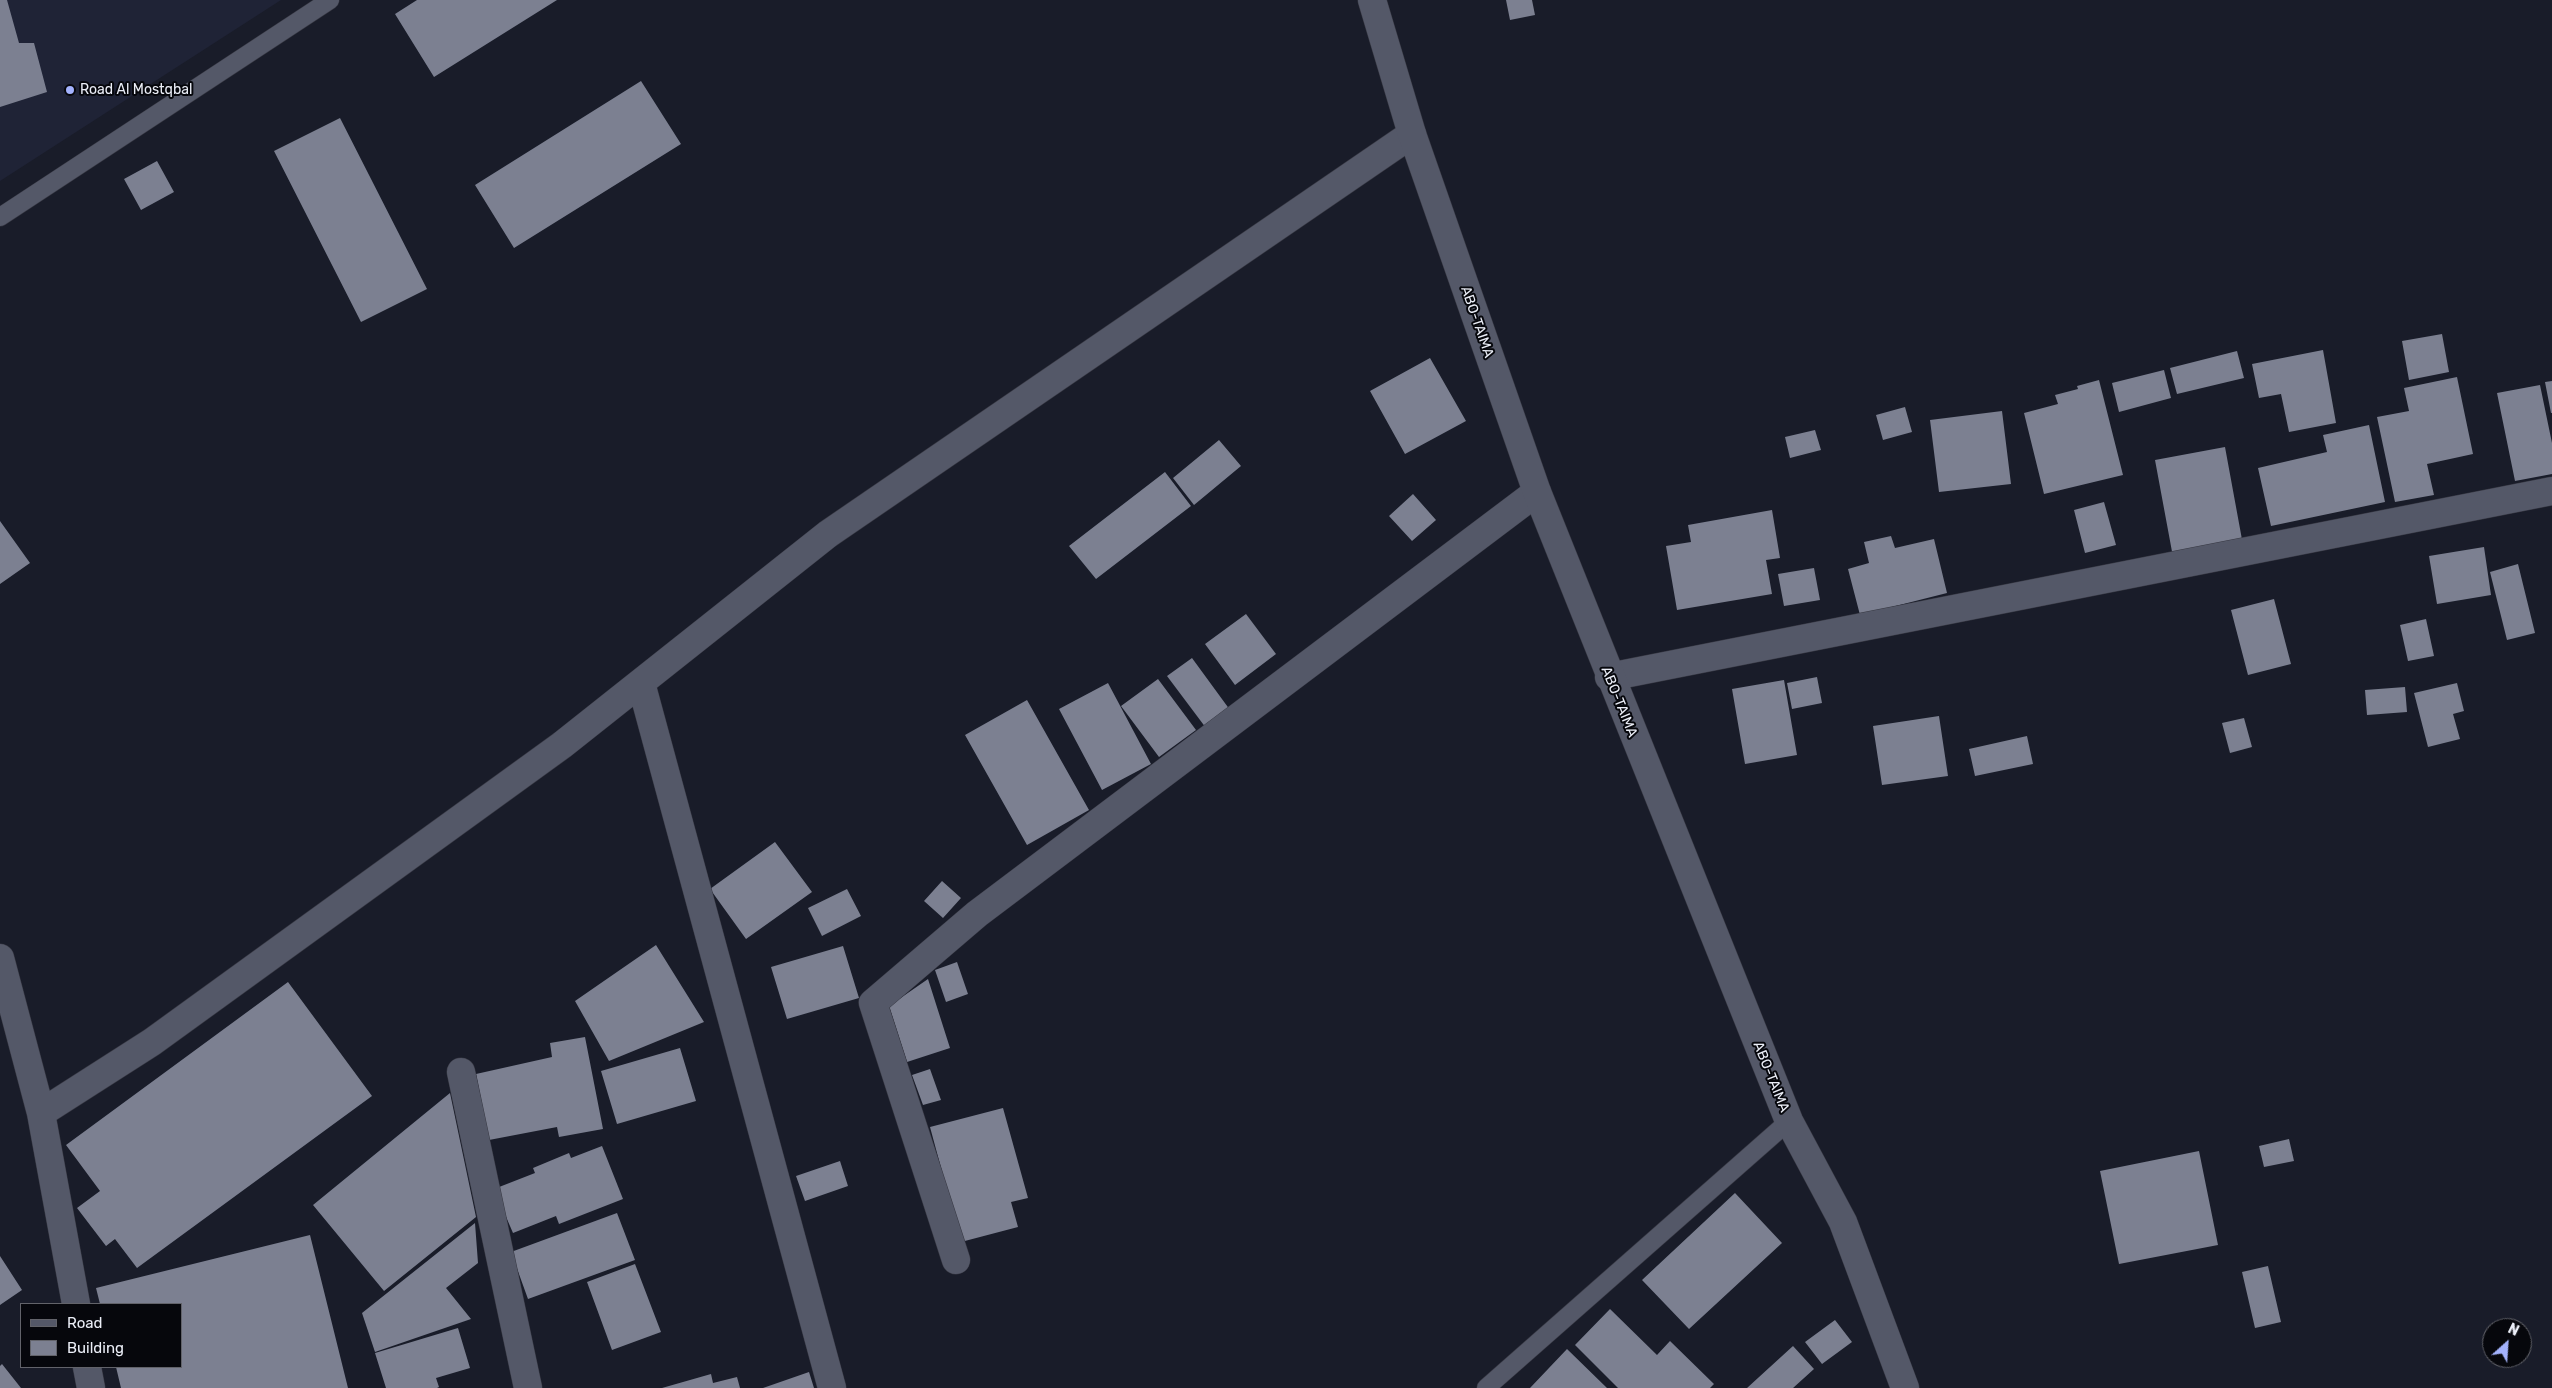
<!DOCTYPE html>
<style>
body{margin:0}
#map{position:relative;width:2552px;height:1388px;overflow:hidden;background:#191c29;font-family:Rubik,sans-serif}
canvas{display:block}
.legend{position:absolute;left:20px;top:1303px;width:162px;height:65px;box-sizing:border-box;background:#06070c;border:1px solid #62636a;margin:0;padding:6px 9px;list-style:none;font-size:15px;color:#ebeef7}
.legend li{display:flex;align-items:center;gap:10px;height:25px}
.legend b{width:25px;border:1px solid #62636a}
.north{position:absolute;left:2482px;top:1318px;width:50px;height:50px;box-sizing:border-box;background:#06070c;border:1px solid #62636a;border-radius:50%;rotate:26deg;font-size:14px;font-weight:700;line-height:20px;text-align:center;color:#ebeef7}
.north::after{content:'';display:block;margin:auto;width:18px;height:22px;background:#a3b2fd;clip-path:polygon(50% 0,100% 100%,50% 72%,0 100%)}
</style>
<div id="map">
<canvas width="2552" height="1388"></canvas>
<ul class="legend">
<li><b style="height:6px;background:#545868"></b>Road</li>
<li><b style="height:14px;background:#7c8091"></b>Building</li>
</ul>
<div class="north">N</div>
</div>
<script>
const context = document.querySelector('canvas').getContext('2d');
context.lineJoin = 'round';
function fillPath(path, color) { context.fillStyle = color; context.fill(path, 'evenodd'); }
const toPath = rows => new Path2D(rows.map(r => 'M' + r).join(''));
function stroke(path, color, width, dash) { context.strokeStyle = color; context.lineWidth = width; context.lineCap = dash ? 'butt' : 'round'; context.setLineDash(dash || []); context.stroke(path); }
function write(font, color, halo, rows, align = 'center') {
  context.font = font + ' Rubik,sans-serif'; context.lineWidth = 4; context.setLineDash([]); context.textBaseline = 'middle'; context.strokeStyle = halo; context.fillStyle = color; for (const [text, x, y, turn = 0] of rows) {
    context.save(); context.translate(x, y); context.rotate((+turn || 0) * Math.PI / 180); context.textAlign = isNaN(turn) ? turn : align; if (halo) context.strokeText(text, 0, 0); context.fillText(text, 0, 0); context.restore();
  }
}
fillPath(toPath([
 [0,0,281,0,0,181]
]), '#1f2336');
fillPath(toPath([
 [0,0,7,0,19,43,34,43,47,92,0,107],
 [417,0,557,0,434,77,395,14],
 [1506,0,1532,0,1535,15,1510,20],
 [641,81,681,144,514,248,475,185],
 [340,118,427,289,361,322,274,151],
 [157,161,174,192,141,210,124,179],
 [2442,334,2449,372,2409,380,2402,341],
 [2323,350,2336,423,2289,432,2281,394,2259,398,2252,364],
 [2237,351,2244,378,2177,394,2170,368],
 [1430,358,1466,421,1405,454,1370,391],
 [2164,370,2171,398,2119,412,2112,383],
 [2457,377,2473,454,2427,464,2434,495,2395,502,2377,417,2409,411,2404,388],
 [2099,380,2123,475,2044,494,2024,413,2058,404,2055,395,2078,389,2077,386],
 [2552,381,2552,413,2551,413,2545,382],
 [2540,385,2552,443,2552,474,2515,481,2497,393],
 [1905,407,1912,432,1883,440,1876,415],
 [2002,411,2011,484,1939,492,1930,420],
 [2369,425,2385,502,2271,526,2258,468,2327,452,2323,435],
 [1815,430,1821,450,1790,458,1785,437],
 [1219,440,1241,466,1194,505,1173,478],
 [2225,447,2243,545,2173,557,2155,460],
 [1165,472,1191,506,1096,579,1069,546],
 [1413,494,1436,520,1412,541,1389,516],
 [2104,502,2116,545,2085,553,2074,510],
 [1772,510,1780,558,1766,560,1772,594,1677,610,1666,546,1691,542,1688,525],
 [0,521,30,563,0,584],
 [1891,536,1895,548,1934,539,1947,593,1860,615,1848,569,1869,563,1864,542],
 [2484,547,2491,595,2437,604,2429,556],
 [2518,564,2535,633,2507,640,2490,572],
 [1814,568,1820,600,1784,606,1778,574],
 [2274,599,2291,664,2248,675,2231,610],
 [1246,614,1276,654,1235,685,1205,644],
 [2426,619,2434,656,2408,661,2400,625],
 [1192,658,1230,710,1206,728,1167,676],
 [1817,677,1822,703,1792,709,1787,683],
 [1158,679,1196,730,1159,757,1121,706],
 [1784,680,1797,755,1745,764,1732,689],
 [1108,683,1151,764,1102,790,1059,709],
 [2457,683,2464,711,2453,714,2460,739,2428,747,2414,693],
 [2405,687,2407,712,2367,715,2365,690],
 [1027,700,1089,810,1027,845,965,735],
 [1939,716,1948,776,1882,785,1873,726],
 [2244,718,2252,747,2230,753,2222,723],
 [2027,736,2033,764,1975,776,1969,749],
 [775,842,812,892,746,939,710,889],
 [942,881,961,898,943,918,924,901],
 [847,889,861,916,822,936,808,908],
 [656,945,704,1022,609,1061,575,1001],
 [843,946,859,998,787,1019,771,967],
 [957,962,968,994,946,1002,935,970],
 [928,979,950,1048,907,1062,889,1006],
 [288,982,372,1096,137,1268,115,1239,106,1246,77,1208,100,1191,66,1145],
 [585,1037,603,1129,559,1137,557,1127,489,1140,476,1074,552,1057,550,1043],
 [680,1048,696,1101,617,1124,601,1071],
 [930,1069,941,1100,923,1105,912,1075],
 [450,1093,476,1217,384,1291,313,1205],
 [1003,1108,1028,1198,1011,1202,1018,1227,961,1242,930,1127],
 [2289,1139,2294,1161,2264,1167,2259,1146],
 [602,1146,623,1199,559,1224,556,1216,513,1233,494,1189,535,1173,533,1168,569,1153,571,1158],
 [2199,1151,2218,1245,2119,1264,2100,1171],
 [840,1161,848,1186,805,1201,796,1176],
 [1735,1193,1782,1243,1689,1329,1642,1280],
 [617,1213,635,1260,528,1299,511,1252],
 [475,1223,478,1263,446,1288,471,1319,375,1352,362,1313],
 [310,1235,348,1388,121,1388,116,1367,181,1367,181,1304,100,1304,96,1288],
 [0,1256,22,1290,0,1305],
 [635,1264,661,1332,612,1350,587,1282],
 [2268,1266,2281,1322,2255,1328,2242,1272],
 [1610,1309,1657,1355,1670,1341,1714,1384,1710,1388,1618,1388,1575,1345],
 [1835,1320,1852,1342,1822,1364,1805,1342],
 [458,1328,470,1368,436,1378,439,1387,437,1388,386,1388,375,1353],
 [1793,1346,1814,1369,1793,1388,1747,1388],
 [1567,1349,1607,1388,1530,1388],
 [2,1364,21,1388,0,1388,0,1366],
 [809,1372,814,1388,763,1388],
 [711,1374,713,1383,737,1377,740,1388,662,1388]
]), '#7c8091');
const service = toPath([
 [0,217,330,0],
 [1486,1388,1789,1121]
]);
const minor = toPath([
 [1609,677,2552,491],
 [641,683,832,1388],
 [0,958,41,1113,76,1304],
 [461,1072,528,1388],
 [41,1113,152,1042,562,745,828,534,1412,134],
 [956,1260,873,1003,977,914,1537,492],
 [87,1367,91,1388]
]);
const tertiary = toPath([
 [1372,0,1412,134,1537,492,1789,1121,1843,1222,1905,1388]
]);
stroke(service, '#383944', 19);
stroke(minor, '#383944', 29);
stroke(tertiary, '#383944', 29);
stroke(service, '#545868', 18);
stroke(minor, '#545868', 28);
stroke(tertiary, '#545868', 28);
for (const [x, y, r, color] of [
 [70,90,5,"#a3b2fd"]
]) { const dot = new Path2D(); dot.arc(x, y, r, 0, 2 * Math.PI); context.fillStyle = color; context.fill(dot); stroke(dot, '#06070c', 2); }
write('14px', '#ebeef7', '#06070c', [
 ["Road Al Mostqbal",80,90]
], 'left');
write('14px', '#ebeef7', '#06070c', [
 ["ABO-TAIMA",1477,322,71],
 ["ABO-TAIMA",1619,702,68],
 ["ABO-TAIMA",1771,1077,68]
]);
</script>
